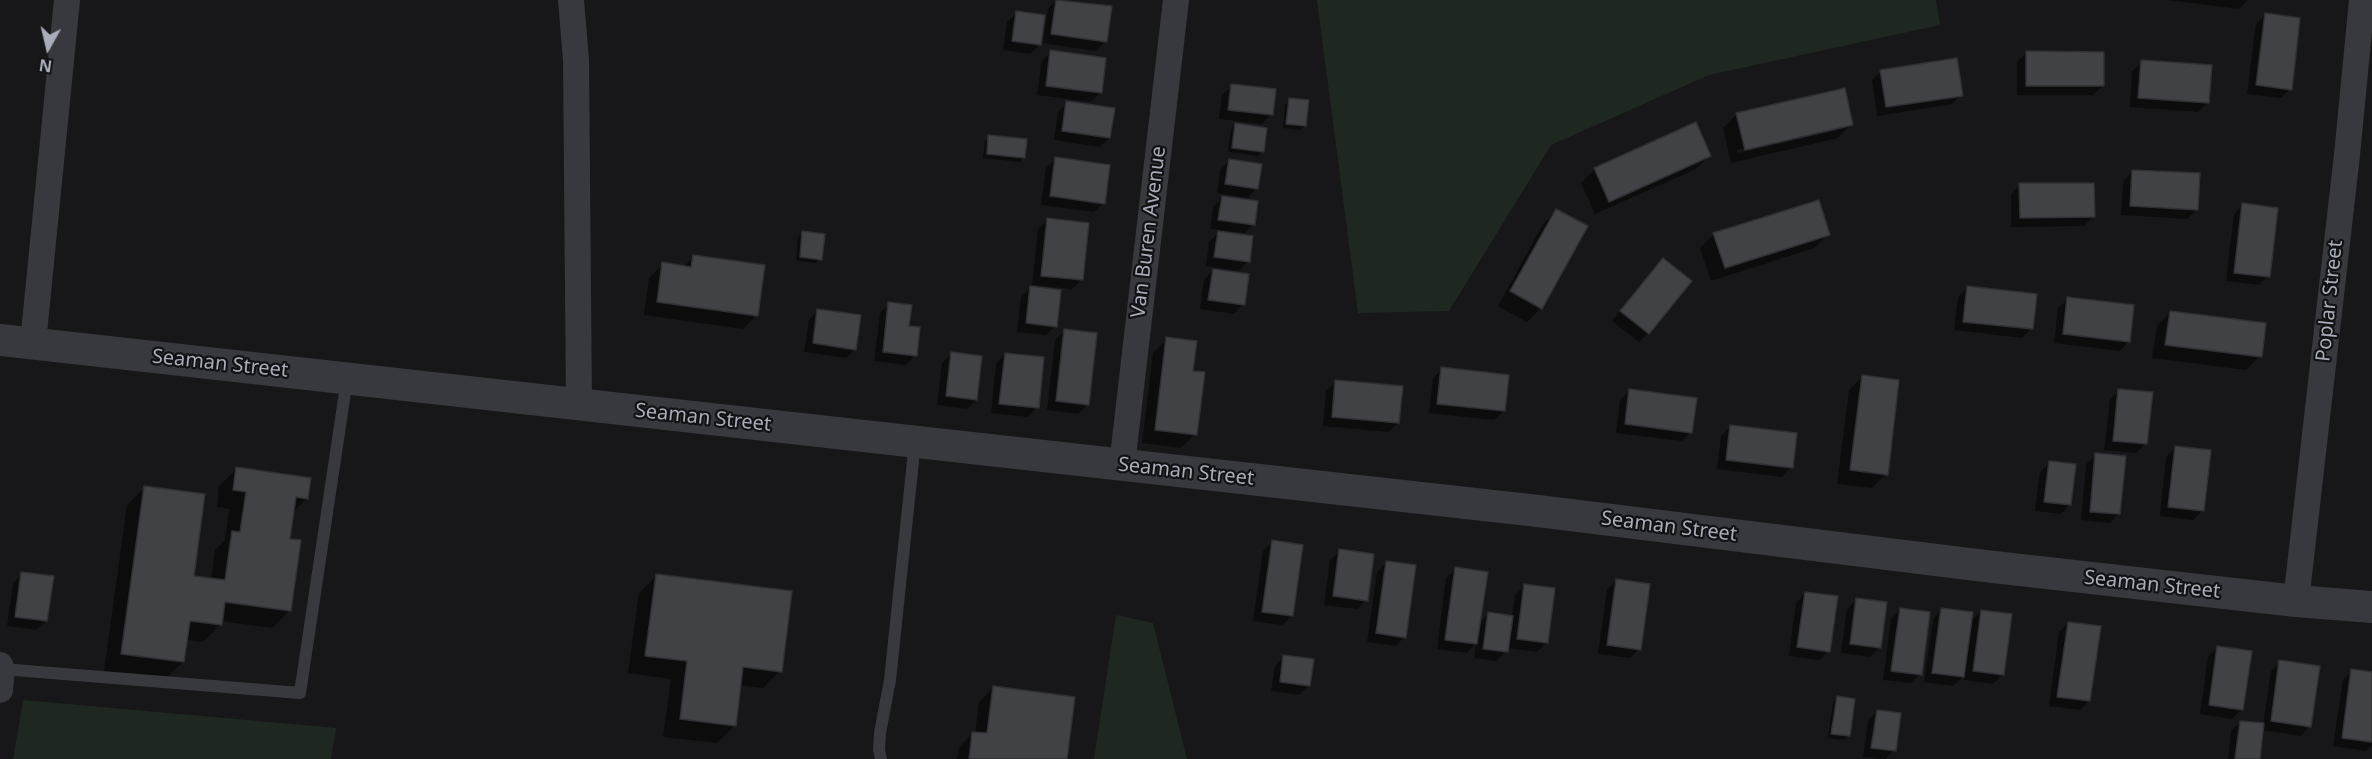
<!DOCTYPE html>
<style>
body{margin:0}
#map{position:relative;width:2372px;height:759px;overflow:hidden;background:#171719;font-family:"Noto Sans",sans-serif}
canvas{display:block}
.north{position:absolute;left:18px;top:18px;width:60px;height:60px;-webkit-text-stroke:4px #121214;paint-order:stroke;rotate:188deg;font-size:16px;font-weight:700;line-height:24px;text-align:center;color:#a9adba}
.north::after{content:'';display:block;margin:auto;width:21px;height:27px;background:#a9adba;clip-path:polygon(50% 0,100% 100%,50% 72%,0 100%)}
</style>
<div id="map">
<canvas width="2372" height="759"></canvas>
<div class="north">N</div>
</div>
<script>
const context = document.querySelector('canvas').getContext('2d');
context.lineJoin = 'round';
function fillPath(path, color) { context.fillStyle = color; context.fill(path, 'evenodd'); }
const toPath = rows => new Path2D(rows.map(r => 'M' + r).join(''));
function stroke(path, color, width, dash) { context.strokeStyle = color; context.lineWidth = width; context.lineCap = dash ? 'butt' : 'round'; context.setLineDash(dash || []); context.stroke(path); }
function write(font, color, halo, rows, align = 'center') {
  context.font = font + ' "Noto Sans",sans-serif'; context.lineWidth = 4.5; context.setLineDash([]); context.textBaseline = 'middle'; context.strokeStyle = halo; context.fillStyle = color; for (const [text, x, y, turn = 0] of rows) {
    context.save(); context.translate(x, y); context.rotate((+turn || 0) * Math.PI / 180); context.textAlign = isNaN(turn) ? turn : align; if (halo) context.strokeText(text, 0, 0); context.fillText(text, 0, 0); context.restore();
  }
}
fillPath(toPath([
 [1317,0,1936,0,1940,25,1709,75,1551,145,1449,311,1358,313],
 [1116,615,1153,623,1187,759,1094,759],
 [23,700,336,728,331,759,13,759]
]), '#1f2820');
fillPath(toPath([
 [1056,0,1110,7,1105,41,1096,51,1043,43,1048,9],
 [2167,0,2248,0,2239,9],
 [1017,13,1039,45,1030,54,1003,50,1007,22],
 [2265,15,2290,89,2281,98,2247,94,2256,24],
 [1051,52,1100,93,1091,102,1037,95,1042,61],
 [2026,53,2103,86,2093,95,2017,95,2017,62],
 [2142,62,2208,102,2198,112,2130,107,2132,71],
 [1881,71,1961,95,1952,104,1877,116,1872,80],
 [1232,86,1271,114,1262,124,1219,119,1222,95],
 [1290,100,1305,126,1300,130,1283,128,1285,104],
 [1067,103,1109,138,1100,147,1054,140,1058,112],
 [1737,114,1852,124,1838,138,1731,163,1723,128],
 [1838,127,1838,130,1738,153,1737,150],
 [1236,125,1265,129,1262,152,1258,156,1228,152,1231,129],
 [989,137,1024,157,1020,162,983,158,985,141],
 [1710,155,1696,169,1595,214,1581,183,1595,169],
 [1056,158,1104,203,1094,212,1041,205,1046,168],
 [1229,161,1257,188,1248,198,1217,193,1220,170],
 [2133,171,2197,209,2187,219,2121,215,2123,181],
 [2020,185,2093,217,2084,226,2011,227,2011,194],
 [1222,197,1254,224,1244,233,1210,229,1213,207],
 [2243,205,2268,276,2259,285,2226,281,2234,214],
 [1557,210,1541,308,1527,322,1498,306,1543,224],
 [1048,219,1081,280,1072,289,1032,285,1038,229],
 [803,233,820,259,816,263,796,261,798,237],
 [1218,233,1248,261,1239,271,1206,266,1209,242],
 [1714,234,1828,234,1814,248,1711,281,1700,248],
 [694,257,757,315,743,329,644,315,649,278,663,264,683,267],
 [1654,269,1648,333,1639,342,1612,321],
 [1213,270,1243,304,1234,314,1200,309,1204,280],
 [1030,288,1056,326,1046,335,1017,332,1021,297],
 [1967,288,2032,328,2022,338,1954,330,1958,297],
 [2068,299,2129,341,2120,351,2054,343,2058,308],
 [889,304,908,328,915,355,906,365,874,361,880,313],
 [818,310,855,349,846,358,804,352,809,320],
 [2170,312,2260,356,2246,370,2152,358,2157,326],
 [1064,331,1088,404,1078,414,1047,410,1055,340],
 [1167,339,1191,372,1195,434,1181,448,1142,443,1153,353],
 [951,354,976,400,967,409,937,405,942,363],
 [1005,354,1037,407,1028,417,991,413,996,364],
 [1442,369,1504,411,1494,420,1429,413,1433,378],
 [1863,376,1886,474,1872,488,1837,484,1849,390],
 [1335,382,1398,423,1388,432,1323,426,1326,391],
 [2119,390,2146,443,2136,453,2104,450,2110,400],
 [1630,391,1691,432,1682,441,1616,433,1620,400],
 [1731,426,1791,467,1782,477,1717,469,1721,436],
 [2175,448,2203,510,2193,520,2160,516,2166,457],
 [2096,455,2119,513,2110,523,2081,520,2086,464],
 [2049,463,2070,504,2061,514,2035,511,2040,472],
 [237,469,307,498,292,513,288,540,290,610,272,628,221,621,220,625,203,642,186,640,183,662,165,679,104,671,127,505,144,488,192,577,211,580,215,550,225,540,229,509,217,507,219,486],
 [1272,542,1292,616,1282,625,1253,621,1263,551],
 [1340,551,1366,600,1357,609,1324,605,1330,560],
 [1386,563,1405,637,1395,646,1367,642,1377,572],
 [1456,569,1479,623,1489,614,1512,617,1515,595,1525,585,1547,642,1537,652,1507,648,1506,651,1497,661,1474,658,1476,643,1467,653,1437,649,1446,578],
 [22,574,46,621,37,630,7,626,13,583],
 [656,576,780,671,763,688,739,685,734,726,717,743,663,737,671,679,628,673,639,593],
 [1616,580,1639,649,1630,658,1598,654,1607,590],
 [1805,593,1829,651,1819,660,1789,656,1796,603],
 [1856,600,1879,648,1870,657,1841,653,1847,609],
 [1901,609,1920,674,1911,683,1883,680,1891,619],
 [1942,609,1970,622,1981,611,2003,674,1993,684,1964,680,1965,675,1953,686,1924,682,1933,619],
 [2068,623,2089,701,2080,710,2049,706,2059,632],
 [2217,648,2242,709,2232,719,2200,714,2208,657],
 [1284,657,1309,685,1299,695,1271,691,1275,666],
 [2280,662,2310,726,2301,736,2262,730,2258,759,2228,759,2231,731,2241,722,2263,725,2271,671],
 [2352,671,2372,674,2372,745,2366,751,2333,746,2343,680],
 [993,688,1065,759,957,759,959,747,973,733,975,734,979,702],
 [1837,698,1849,736,1844,740,1828,738,1833,702],
 [1877,711,1894,750,1886,759,1863,757,1868,721]
]), '#0007');
const building = toPath([
 [1056,0,1112,6,1107,42,1051,34,1056,0],
 [1016,11,1045,15,1041,45,1012,41,1016,11],
 [2265,13,2300,18,2292,90,2256,85,2265,13],
 [1050,50,1106,58,1102,93,1046,86,1050,50],
 [2026,51,2104,52,2104,86,2026,86,2026,51],
 [1957,58,1963,96,1886,107,1880,70,1957,58],
 [2141,60,2212,65,2209,103,2138,98,2141,60],
 [1231,84,1276,89,1273,115,1228,110,1231,84],
 [1845,88,1853,125,1745,150,1736,113,1845,88],
 [1289,98,1309,100,1306,126,1286,124,1289,98],
 [1066,101,1115,108,1110,138,1062,131,1066,101],
 [1696,122,1711,156,1609,202,1594,168,1696,122],
 [1235,123,1267,128,1264,152,1232,148,1235,123],
 [988,135,1027,139,1025,158,987,154,988,135],
 [1055,157,1110,165,1105,204,1050,196,1055,157],
 [1229,159,1262,164,1258,189,1225,184,1229,159],
 [2132,170,2200,173,2198,210,2130,206,2132,170],
 [2019,183,2094,183,2095,217,2020,218,2019,183],
 [1222,196,1258,201,1255,225,1218,220,1222,196],
 [1819,200,1830,235,1725,268,1713,233,1819,200],
 [2242,203,2278,208,2270,277,2234,273,2242,203],
 [1556,209,1588,226,1542,309,1510,291,1556,209],
 [1047,218,1089,223,1083,280,1041,276,1047,218],
 [802,231,825,234,822,260,800,257,802,231],
 [1218,231,1253,236,1250,262,1214,257,1218,231],
 [693,255,765,265,758,316,657,302,662,262,691,267,693,255],
 [1663,258,1692,281,1649,334,1620,311,1663,258],
 [1213,269,1249,274,1245,305,1208,300,1213,269],
 [1030,286,1061,290,1057,327,1026,323,1030,286],
 [1967,286,2037,294,2033,329,1963,322,1967,286],
 [2067,297,2134,305,2130,342,2063,334,2067,297],
 [888,302,912,305,909,326,920,327,917,356,883,352,888,302],
 [817,309,861,315,856,350,813,343,817,309],
 [2170,311,2266,323,2262,357,2165,345,2170,311],
 [1064,329,1097,333,1089,405,1056,401,1064,329],
 [1166,337,1197,341,1193,371,1205,372,1197,435,1155,430,1166,337],
 [951,352,982,356,977,400,946,396,951,352],
 [1005,353,1044,357,1039,408,999,404,1005,353],
 [1441,367,1509,375,1505,411,1437,404,1441,367],
 [1862,375,1899,380,1888,475,1850,470,1862,375],
 [1335,380,1403,386,1399,423,1332,417,1335,380],
 [1629,389,1697,398,1692,433,1625,424,1629,389],
 [2118,389,2153,392,2147,444,2113,441,2118,389],
 [1730,425,1797,433,1793,468,1726,460,1730,425],
 [2175,446,2211,450,2204,511,2168,507,2175,446],
 [2095,453,2126,456,2120,514,2090,512,2095,453],
 [2049,461,2076,464,2071,505,2044,502,2049,461],
 [236,467,311,478,308,499,296,497,290,539,301,540,291,611,225,602,222,625,190,621,184,662,121,654,144,486,205,494,194,576,225,580,232,531,240,532,246,492,233,490,236,467],
 [1272,540,1303,545,1293,616,1262,612,1272,540],
 [1339,549,1374,554,1368,601,1333,596,1339,549],
 [1386,561,1416,565,1406,638,1376,633,1386,561],
 [1455,567,1488,572,1477,644,1445,640,1455,567],
 [21,572,54,576,47,621,15,617,21,572],
 [656,574,792,591,782,672,743,667,736,726,680,719,687,661,645,656,656,574],
 [1616,579,1650,584,1641,650,1607,645,1616,579],
 [1524,584,1555,588,1548,643,1517,639,1524,584],
 [1805,592,1838,596,1830,652,1797,647,1805,592],
 [1856,598,1887,602,1881,648,1850,644,1856,598],
 [1900,608,1930,612,1922,675,1891,671,1900,608],
 [1941,608,1973,612,1964,677,1932,673,1941,608],
 [1981,610,2012,614,2004,675,1973,671,1981,610],
 [1488,612,1513,616,1508,652,1483,649,1488,612],
 [2068,622,2101,626,2090,701,2057,697,2068,622],
 [2217,646,2252,651,2243,710,2209,705,2217,646],
 [1283,655,1314,659,1310,686,1280,682,1283,655],
 [2279,660,2320,666,2311,727,2271,721,2279,660],
 [2351,669,2372,672,2372,742,2342,738,2351,669],
 [993,686,1075,697,1067,759,969,759,972,732,987,733,993,686],
 [1837,696,1855,699,1850,736,1831,734,1837,696],
 [1877,710,1901,713,1896,751,1871,748,1877,710],
 [2240,721,2264,723,2260,759,2235,759,2240,721]
]);
fillPath(building, '#414246');
stroke(building, '#313135', 1.5);
stroke(toPath([
 [2,669,300,693,347,379],
 [881,759,879,750,880,733,890,680,915,442]
]), '#38393f', 12);
stroke(toPath([
 [571,0,576,60,579,404],
 [33,343,67,0],
 [1122,465,1176,0],
 [2296,601,2347,155,2362,0],
 [0,665,2,669,0,690]
]), '#38393f', 26);
stroke(toPath([
 [0,340,1538,511,1985,566,2296,601,2372,607]
]), '#38393f', 32);
write('20px', '#a9adba', '#121214', [
 ["Van Buren Avenue",1149,232,-83],
 ["Poplar Street",2330,301,-84],
 ["Seaman Street",220,364,6],
 ["Seaman Street",703,418,6],
 ["Seaman Street",1186,472,6],
 ["Seaman Street",1669,527,7],
 ["Seaman Street",2152,585,6]
]);
</script>
